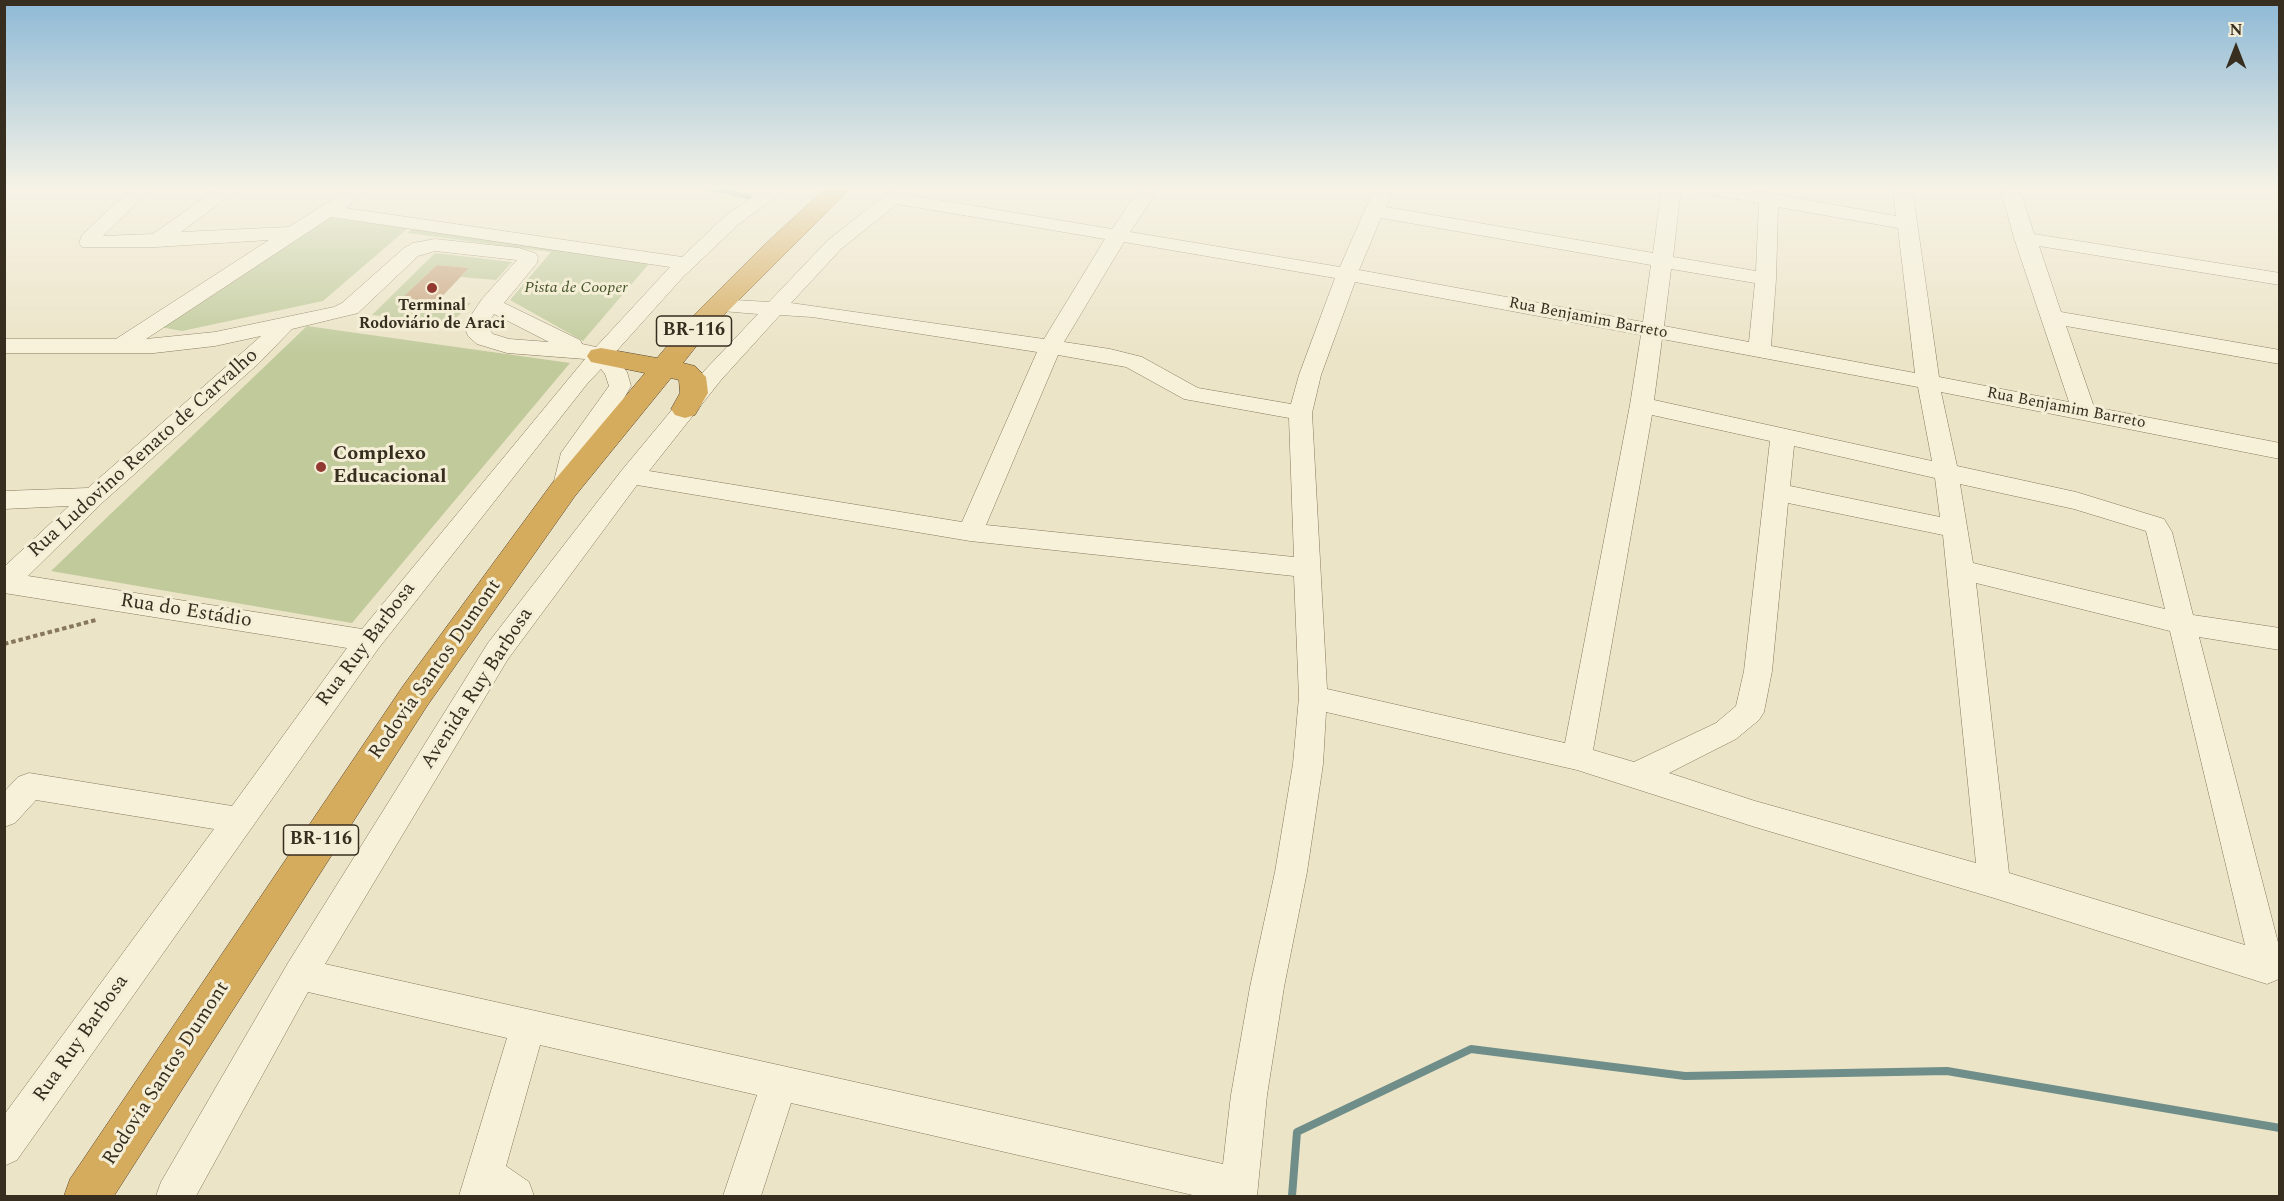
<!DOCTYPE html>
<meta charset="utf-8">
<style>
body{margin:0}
#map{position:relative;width:2284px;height:1201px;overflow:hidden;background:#ece4c7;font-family:Spectral,serif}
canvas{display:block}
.frame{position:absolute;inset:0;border:6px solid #382e20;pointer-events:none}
.north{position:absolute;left:2206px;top:18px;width:60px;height:60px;-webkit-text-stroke:4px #f4eed6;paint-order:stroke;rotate:0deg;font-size:16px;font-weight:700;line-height:24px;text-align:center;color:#382e20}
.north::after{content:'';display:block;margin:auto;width:21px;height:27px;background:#382e20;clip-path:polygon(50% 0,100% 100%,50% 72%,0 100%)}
</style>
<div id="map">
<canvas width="2284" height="1201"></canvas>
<div class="frame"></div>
<div class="north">N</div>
</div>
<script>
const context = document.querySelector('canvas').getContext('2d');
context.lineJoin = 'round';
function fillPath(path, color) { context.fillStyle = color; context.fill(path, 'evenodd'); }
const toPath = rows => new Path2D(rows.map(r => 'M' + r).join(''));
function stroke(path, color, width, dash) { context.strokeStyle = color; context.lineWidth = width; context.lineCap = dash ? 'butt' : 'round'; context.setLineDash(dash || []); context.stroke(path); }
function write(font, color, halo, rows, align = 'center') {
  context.font = font + ' Spectral,serif'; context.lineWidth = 6; context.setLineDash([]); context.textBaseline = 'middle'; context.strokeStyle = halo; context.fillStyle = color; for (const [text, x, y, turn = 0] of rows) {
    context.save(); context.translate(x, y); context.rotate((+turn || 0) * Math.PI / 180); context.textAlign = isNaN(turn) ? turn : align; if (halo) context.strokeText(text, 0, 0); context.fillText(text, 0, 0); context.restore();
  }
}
fillPath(toPath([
 [330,218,408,228,323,301,182,331,160,327],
 [413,228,653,259,583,341,510,300,551,252,407,233],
 [435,253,512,262,496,280,461,277,469,268,437,265,401,300,435,304,440,299,471,303,451,323,372,315],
 [307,326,570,363,352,623,51,571]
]), '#c0ca9b');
stroke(toPath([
 [707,187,749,197]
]), '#6f8e89', 5);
stroke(toPath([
 [1292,1196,1297,1132,1471,1049,1685,1076,1947,1071,2280,1128]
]), '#6f8e89', 8);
fillPath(toPath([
 [437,265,469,268,435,304,400,300]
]), '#c8a47f');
const minor = toPath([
 [133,187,153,187,103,236,153,234,219,187,241,187,181,232,289,227,351,187,373,187,345,208,682,257,725,216,767,187,789,187,739,224,683,277,613,355,627,372,631,386,619,407,585,454,576,489,573,495,564,497,555,495,552,489,561,453,609,386,605,374,601,369,587,384,378,649,17,1160,4,1166,4,1115,214,829,36,800,15,823,4,827,4,792,18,777,29,773,232,806,347,648,4,593,4,567,69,506,4,509,4,491,88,488,261,336,215,346,154,353,4,353,4,339,116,339,269,240,156,247,82,247,79,243,82,235,133,187],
 [331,217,670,267,596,347,582,344,580,340,504,303,537,263,538,257,535,253,519,248,435,239,413,243,404,248,342,303,334,307,215,332,146,339,331,217],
 [435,251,517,260,482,299,464,326,468,336,477,344,507,353,585,359,362,629,28,576,103,502,258,364,292,329,358,313,418,256,435,251],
 [494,314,549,342,509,339,493,334,486,326,494,314],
 [895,187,916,187,909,195,1112,229,1141,187,1160,187,1130,232,1340,267,1375,187,1394,187,1386,207,1653,253,1662,187,1681,187,1673,257,1756,271,1759,203,1702,193,1695,191,1693,187,1736,187,1896,216,1893,187,1912,187,1939,377,2069,402,2014,238,2000,187,2019,187,2034,234,2280,273,2280,285,2039,246,2061,312,2280,350,2280,364,2066,326,2094,407,2280,443,2280,459,1941,392,1957,466,2076,492,2164,519,2172,532,2193,615,2280,628,2280,650,2199,637,2280,950,2279,979,2267,984,1994,898,1755,827,1577,770,1326,712,1323,764,1307,872,1284,987,1267,1095,1257,1196,1197,1196,791,1103,761,1196,723,1196,757,1095,540,1045,506,1166,529,1182,534,1196,459,1196,507,1038,308,992,196,1196,156,1196,161,1182,288,963,488,643,622,470,705,370,758,314,710,310,707,305,710,300,718,299,769,302,827,241,895,187],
 [897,204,1105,239,1044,339,791,303,841,249,897,204],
 [1778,207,1898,228,1915,373,1771,346,1776,279,1778,207],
 [1381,218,1651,265,1643,322,1359,270,1381,218],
 [1124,242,1335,278,1299,375,1291,404,1198,388,1142,357,1110,349,1064,342,1124,242],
 [1671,269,1755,283,1749,342,1664,326,1671,269],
 [1355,282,1641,335,1630,405,1565,743,1327,689,1312,413,1321,375,1355,282],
 [780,315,812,317,1037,352,962,522,649,471,721,380,780,315],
 [1662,339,1918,387,1932,461,1654,400,1662,339],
 [1058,355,1126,367,1184,399,1289,418,1294,557,986,525,1058,355],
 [1652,415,1770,441,1744,671,1736,706,1716,723,1634,762,1593,750,1652,415],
 [1794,446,1935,478,1940,517,1790,486,1794,446],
 [1960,484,2074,509,2146,531,2165,609,1973,563,1960,484],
 [637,485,970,541,1294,576,1299,697,1293,764,1275,872,1250,987,1231,1095,1223,1164,325,964,508,659,637,485],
 [1788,503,1943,535,1976,863,1755,801,1669,773,1736,739,1759,720,1764,712,1772,671,1788,503],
 [1976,583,2170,631,2245,945,2009,873,1976,583]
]);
const highway = toPath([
 [827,187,852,187,710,329,683,363,695,366,706,377,708,393,695,415,685,418,675,415,671,409,680,393,679,380,671,378,575,496,427,706,114,1196,64,1196,70,1179,403,686,553,482,645,373,591,362,587,356,591,350,601,348,657,358,692,317,763,246,827,187]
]);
stroke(minor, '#87775d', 1);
stroke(highway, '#554531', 1);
stroke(toPath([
 [4,644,96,620]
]), '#87775d', 4, [4.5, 3]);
fillPath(minor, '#f7f1da');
fillPath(highway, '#d5ab5e');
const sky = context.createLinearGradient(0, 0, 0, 355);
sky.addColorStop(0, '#8eb9d6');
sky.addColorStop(0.53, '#f6f3e6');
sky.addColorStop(1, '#f6f3e600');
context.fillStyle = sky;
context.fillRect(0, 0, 2284, 355);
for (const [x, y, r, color] of [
 [432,288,6,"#923931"],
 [321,467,6,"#923931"]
]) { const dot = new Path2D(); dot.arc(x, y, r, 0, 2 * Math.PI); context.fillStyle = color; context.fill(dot); stroke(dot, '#f4eed6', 2); }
write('italic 16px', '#445328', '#f4eed6', [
 ["Pista de Cooper",576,289]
]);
write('bold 16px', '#382e20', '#f4eed6', [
 ["Terminal",432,307],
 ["Rodoviário de Araci",432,325]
]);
write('16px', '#382e20', '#f4eed6', [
 ["Rua Benjamim Barreto",1588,319,11],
 ["Rua Benjamim Barreto",2066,409,11]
]);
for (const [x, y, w] of [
 [694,331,75],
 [321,840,75]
]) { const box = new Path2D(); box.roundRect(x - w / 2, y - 15, w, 30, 4.5); context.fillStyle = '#f4eed6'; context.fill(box); stroke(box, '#382e20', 1.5); }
write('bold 18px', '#382e20', null, [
 ["BR-116",694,331],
 ["BR-116",321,840]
]);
write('20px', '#382e20', '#f4eed6', [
 ["Rua Ludovino Renato de Carvalho",144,454,-42],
 ["Rua do Estádio",186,612,9],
 ["Rua Ruy Barbosa",367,645,-53],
 ["Rodovia Santos Dumont",436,670,-55],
 ["Avenida Ruy Barbosa",478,689,-57],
 ["Rua Ruy Barbosa",82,1039,-55],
 ["Rodovia Santos Dumont",167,1074,-57]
]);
write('bold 20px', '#382e20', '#f4eed6', [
 ["Complexo",333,455],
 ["Educacional",333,478]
], 'left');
</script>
